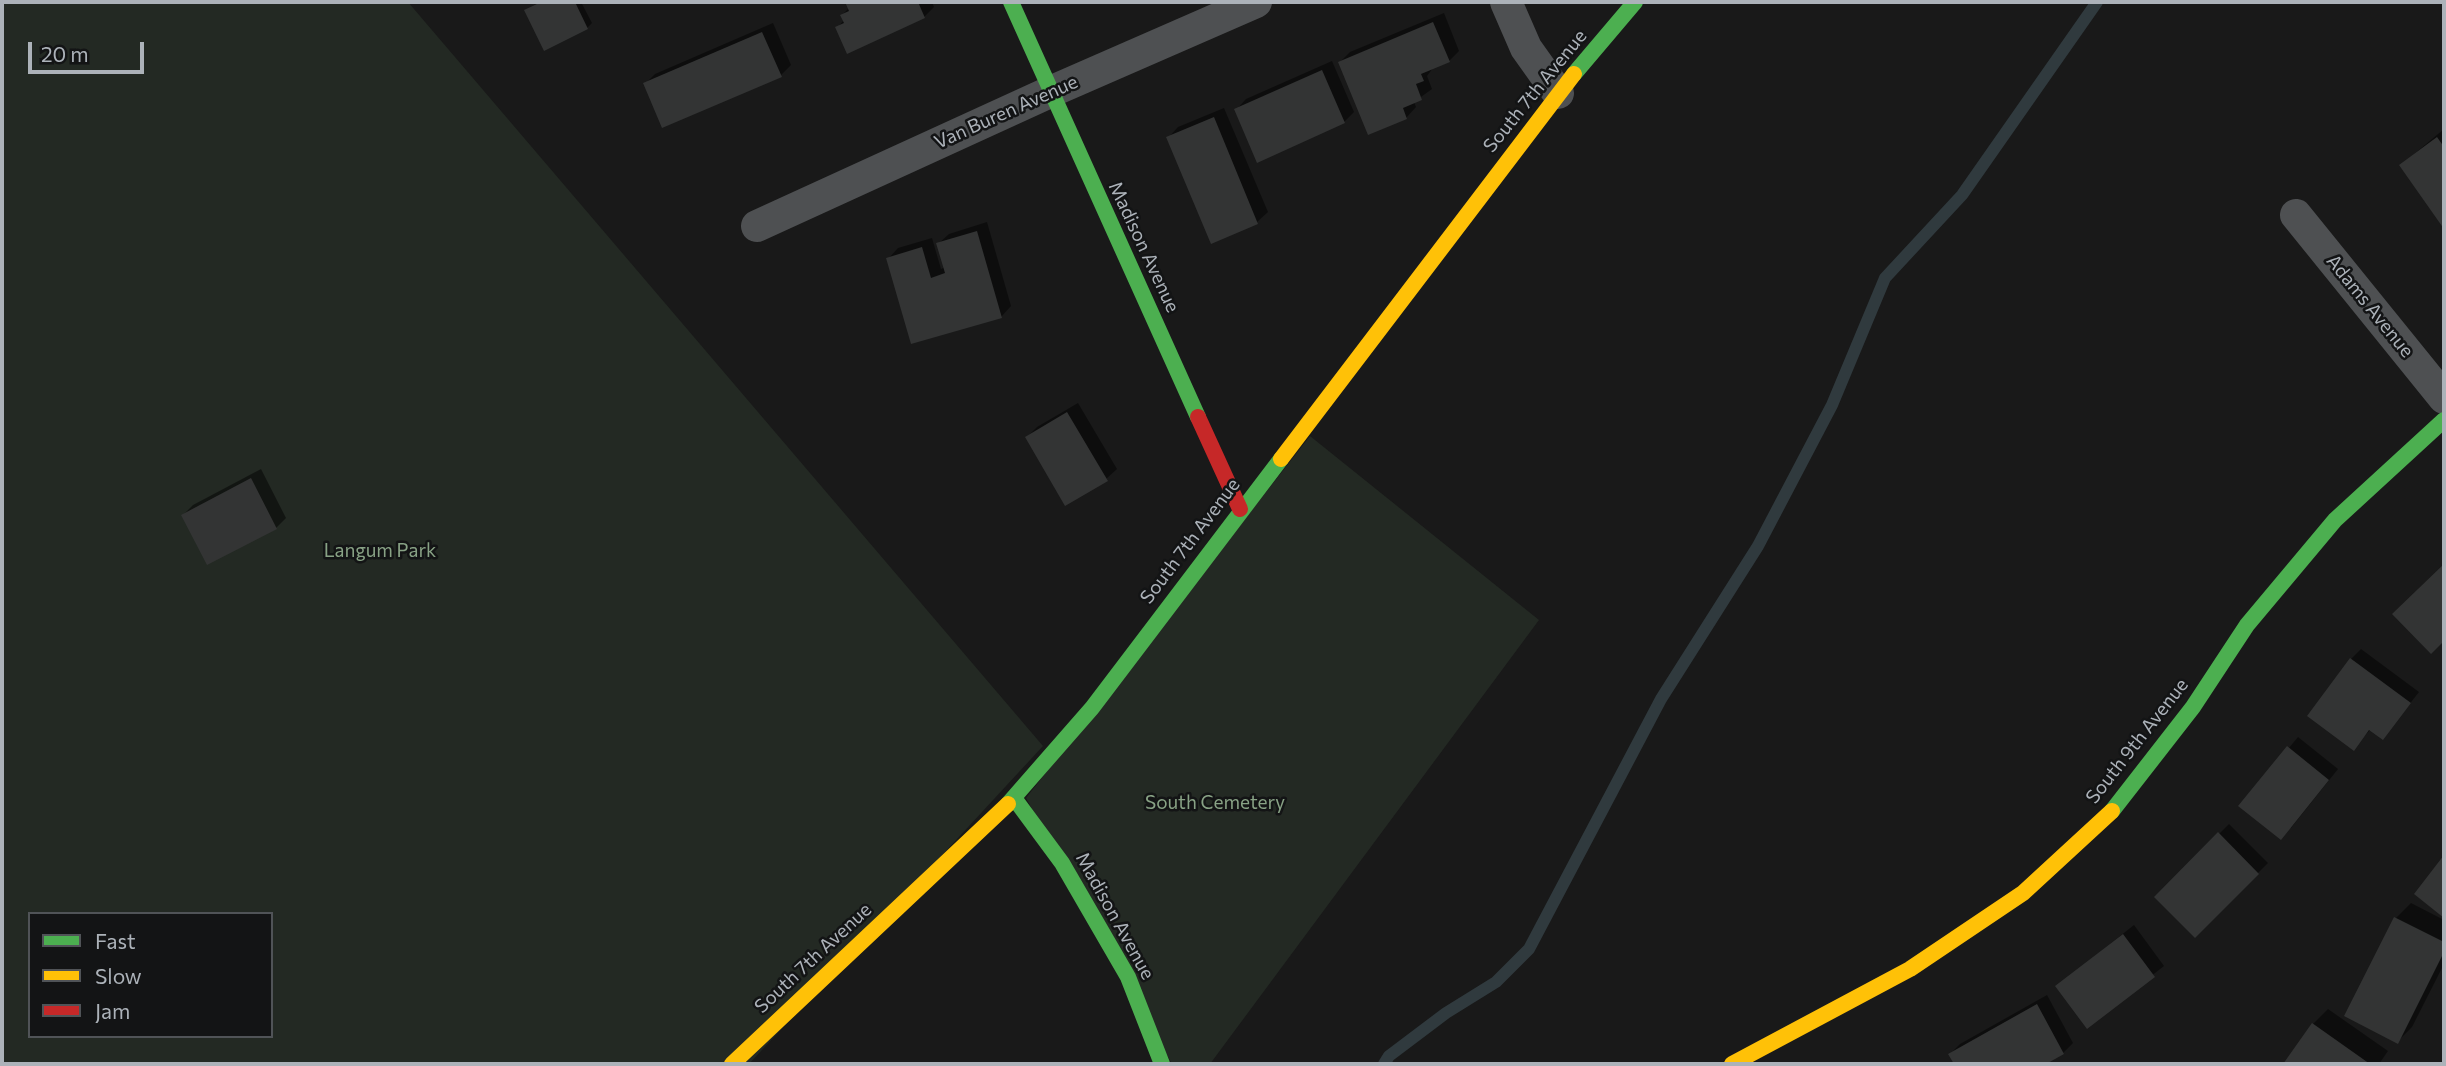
<!DOCTYPE html>
<style>
body{margin:0}
#map{position:relative;width:2446px;height:1066px;overflow:hidden;background:#191919;font-family:Commissioner,sans-serif}
canvas{display:block}
.frame{position:absolute;inset:0;border:4px solid #acb2b9;pointer-events:none}
.legend{position:absolute;left:28px;top:912px;width:245px;height:126px;box-sizing:border-box;background:#131415;border:2px solid #505357;margin:0;padding:9px 12px;list-style:none;font-size:21px;color:#acb2b9}
.legend li{display:flex;align-items:center;gap:14px;height:35px}
.legend b{width:35px;border:2px solid #505357}
.scale{position:absolute;left:28px;top:42px;width:116px;height:32px;box-sizing:border-box;border:4px solid #acb2b9;border-top:0;padding-left:9px;font-size:21px;line-height:24px;white-space:nowrap;color:#acb2b9;-webkit-text-stroke:5px #131415;paint-order:stroke}
</style>
<div id="map">
<canvas width="2446" height="1066"></canvas>
<div class="frame"></div>
<ul class="legend">
<li><b style="height:9px;background:#4caf50"></b>Fast</li>
<li><b style="height:9px;background:#ffc107"></b>Slow</li>
<li><b style="height:9px;background:#c62828"></b>Jam</li>
</ul>
<div class="scale">20 m</div>
</div>
<script>
const context = document.querySelector('canvas').getContext('2d');
context.lineJoin = 'round';
function fillPath(path, color) { context.fillStyle = color; context.fill(path, 'evenodd'); }
const toPath = rows => new Path2D(rows.map(r => 'M' + r).join(''));
function stroke(path, color, width, dash) { context.strokeStyle = color; context.lineWidth = width; context.lineCap = dash ? 'butt' : 'round'; context.setLineDash(dash || []); context.stroke(path); }
function write(font, color, halo, rows, align = 'center') {
  context.font = font + ' Commissioner,sans-serif'; context.lineWidth = 5; context.setLineDash([]); context.textBaseline = 'middle'; context.strokeStyle = halo; context.fillStyle = color; for (const [text, x, y, turn = 0] of rows) {
    context.save(); context.translate(x, y); context.rotate((+turn || 0) * Math.PI / 180); context.textAlign = isNaN(turn) ? turn : align; if (halo) context.strokeText(text, 0, 0); context.fillText(text, 0, 0); context.restore();
  }
}
fillPath(toPath([
 [2,2,408,2,1043,746,749,1064,2,1064],
 [30,914,271,914,271,1036,30,1036],
 [1310,436,1539,620,1210,1064,1172,1064,1026,798]
]), '#232923');
fillPath(toPath([
 [539,2,581,2,592,23,587,28,526,10],
 [847,2,932,2,934,7,924,17,837,28,844,20,842,15,850,7],
 [1444,13,1459,51,1449,61,1433,68,1427,76,1432,89,1414,102,1416,107,1406,118,1340,62,1350,52],
 [773,23,791,65,781,75,645,84,655,74],
 [1332,61,1354,112,1344,122,1236,110,1246,99],
 [1224,108,1268,212,1257,222,1212,242,1168,138,1178,127],
 [2444,129,2444,226,2401,165],
 [987,222,1011,306,1001,317,888,259,898,248,932,238,941,269,945,267,938,244,949,234],
 [1078,403,1117,469,1106,479,1027,437,1037,427],
 [261,469,286,518,276,528,183,515,193,505],
 [2361,649,2419,692,2383,738,2371,729,2353,748,2351,659],
 [2298,737,2338,769,2291,828,2241,806],
 [2229,824,2268,863,2195,936,2156,897],
 [2411,903,2444,920,2444,964,2412,1027,2397,1042,2396,918],
 [2134,925,2164,966,2087,1026,2057,986],
 [2047,995,2073,1043,2063,1053,2043,1064,1956,1064,1950,1054,1960,1044],
 [2328,1009,2388,1051,2379,1064,2285,1064,2313,1024]
]), '#0007');
stroke(toPath([
 [1384,1064,1389,1056,1446,1013,1496,982,1529,949,1661,699,1758,546,1832,405,1885,278,1962,195,2097,2]
]), '#303a3e', 12);
fillPath(toPath([
 [541,2,575,2,588,29,544,51,524,10],
 [845,2,918,2,925,18,847,54,835,27,844,23,840,15,849,11],
 [1433,22,1450,62,1421,74,1424,81,1416,84,1422,100,1403,108,1407,119,1368,135,1338,62],
 [762,32,782,77,662,128,643,83],
 [1322,70,1345,123,1257,163,1234,109],
 [1214,117,1258,224,1211,244,1166,137],
 [2437,137,2444,147,2444,229,2399,165],
 [977,231,1002,318,911,344,886,258,922,247,931,278,945,273,936,243],
 [1067,412,1108,481,1065,506,1025,437],
 [251,478,277,529,207,565,181,515],
 [2444,564,2444,641,2431,654,2392,614],
 [2350,658,2411,703,2383,740,2369,730,2354,751,2307,716],
 [2287,746,2329,780,2281,840,2238,806],
 [2218,832,2259,874,2195,938,2154,897],
 [2444,855,2444,918,2414,894],
 [2394,917,2444,942,2444,952,2398,1044,2344,1016],
 [2123,934,2155,977,2087,1029,2055,986],
 [2037,1004,2064,1054,2046,1064,1954,1064,1948,1054],
 [2312,1023,2370,1064,2283,1064]
]), '#333434');
stroke(toPath([
 [1506,2,1526,48,1558,93],
 [2296,215,2444,398],
 [757,226,1050,92,1256,2]
]), '#4e5052', 32);
stroke(toPath([
 [1011,2,1198,417],
 [1574,74,1635,2],
 [1014,798,1062,863,1128,977,1162,1064],
 [1008,804,1092,708,1281,459],
 [2112,811,2193,707,2247,625,2335,520,2444,420]
]), '#4caf50', 16);
stroke(toPath([
 [1281,459,1574,74],
 [732,1064,1008,804],
 [1732,1064,1910,969,2023,893,2112,811]
]), '#ffc107', 16);
stroke(toPath([
 [1198,417,1240,509]
]), '#c62828', 16);
write('19px', '#acb2b9', '#131415', [
 ["South 7th Avenue",1535,91,-51],
 ["Van Buren Avenue",1006,112,-24],
 ["Madison Avenue",1144,247,65],
 ["Adams Avenue",2370,306,51],
 ["South 7th Avenue",1190,541,-53],
 ["South 9th Avenue",2137,741,-52],
 ["Madison Avenue",1115,916,61],
 ["South 7th Avenue",813,958,-43]
]);
write('19px', '#88a285', '#131415', [
 ["Langum Park",380,551],
 ["South Cemetery",1215,803]
]);
</script>
